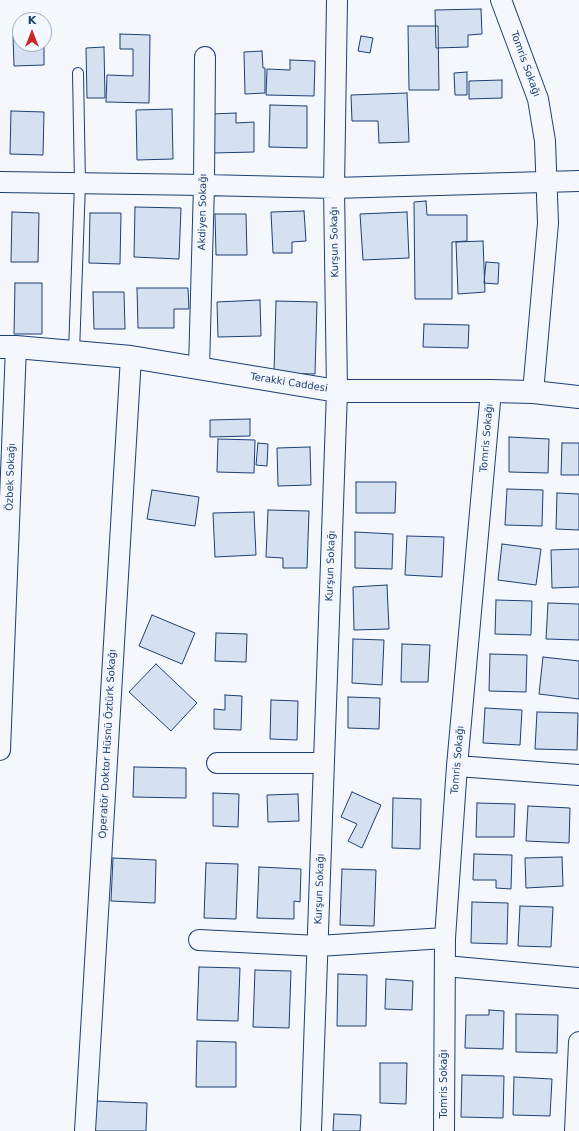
<!DOCTYPE html>
<meta charset="utf-8">
<style>
body{margin:0}
#map{position:relative;width:579px;height:1131px;overflow:hidden;background:#f4f7fb;font-family:"DejaVu Sans",sans-serif}
canvas{display:block}
.north{position:absolute;left:12px;top:12px;width:40px;height:40px;box-sizing:border-box;background:#f4f7fb;border:1px solid #9eadc5;border-radius:50%;rotate:0deg;font-size:11px;font-weight:700;line-height:16px;text-align:center;color:#1d3f73}
.north::after{content:'';display:block;margin:auto;width:14px;height:18px;background:#c62828;clip-path:polygon(50% 0,100% 100%,50% 72%,0 100%)}
</style>
<div id="map">
<canvas width="579" height="1131"></canvas>
<div class="north">K</div>
</div>
<script>
const context = document.querySelector('canvas').getContext('2d');
context.lineJoin = 'round';
function fillPath(path, color) { context.fillStyle = color; context.fill(path, 'evenodd'); }
const toPath = rows => new Path2D(rows.map(r => 'M' + r).join(''));
function stroke(path, color, width, dash) { context.strokeStyle = color; context.lineWidth = width; context.lineCap = dash ? 'butt' : 'round'; context.setLineDash(dash || []); context.stroke(path); }
function write(font, color, halo, rows, align = 'center') {
  context.font = font + ' "DejaVu Sans",sans-serif'; context.lineWidth = 3; context.setLineDash([]); context.textBaseline = 'middle'; context.strokeStyle = halo; context.fillStyle = color; for (const [text, x, y, turn = 0] of rows) {
    context.save(); context.translate(x, y); context.rotate((+turn || 0) * Math.PI / 180); context.textAlign = isNaN(turn) ? turn : align; if (halo) context.strokeText(text, 0, 0); context.fillText(text, 0, 0); context.restore();
  }
}
const building = toPath([
 [481,9,482,34,468,35,468,47,436,48,435,10,481,9],
 [408,26,438,26,439,90,409,90,408,26],
 [120,34,150,35,149,103,106,102,107,75,133,76,133,49,120,49,120,34],
 [20,35,20,44,44,44,44,65,14,66,13,36,20,35],
 [361,36,373,38,370,53,358,51,361,36],
 [104,47,105,98,87,98,86,48,104,47],
 [262,51,263,68,265,68,265,93,245,94,244,52,262,51],
 [290,60,315,61,314,96,266,95,267,69,290,70,290,60],
 [467,72,467,95,455,95,454,73,467,72],
 [502,80,502,98,469,99,469,81,502,80],
 [407,93,409,142,379,143,378,121,352,121,351,95,407,93],
 [270,105,307,106,307,148,269,147,270,105],
 [172,109,173,159,137,160,136,110,172,109],
 [11,111,44,112,43,155,10,154,11,111],
 [236,113,236,123,254,122,254,152,213,153,212,114,236,113],
 [426,201,427,215,467,215,467,241,452,242,452,299,415,299,414,202,426,201],
 [135,207,181,208,179,259,134,257,135,207],
 [304,211,306,241,292,242,292,253,273,253,271,212,304,211],
 [12,212,39,213,38,262,11,262,12,212],
 [407,212,409,258,363,260,360,214,407,212],
 [90,213,121,213,120,264,89,263,90,213],
 [215,214,246,214,247,255,216,255,215,214],
 [483,241,485,292,458,294,456,242,483,241],
 [486,262,499,263,498,284,484,283,486,262],
 [15,283,42,283,42,334,14,334,15,283],
 [137,288,188,288,189,309,174,309,174,328,138,328,137,288],
 [93,292,124,292,125,329,94,329,93,292],
 [260,300,261,336,218,337,217,302,260,300],
 [276,301,317,302,315,374,274,373,276,301],
 [424,324,469,325,468,348,423,347,424,324],
 [250,419,250,436,210,437,210,420,250,419],
 [509,437,549,439,548,473,509,472,509,437],
 [218,439,255,440,254,473,217,472,218,439],
 [258,443,268,444,267,466,256,465,258,443],
 [562,443,579,443,579,475,561,475,562,443],
 [310,447,311,485,278,486,277,448,310,447],
 [356,482,396,482,395,513,356,513,356,482],
 [507,489,543,490,542,526,505,525,507,489],
 [152,490,199,497,195,526,147,519,152,490],
 [557,493,579,494,579,530,556,529,557,493],
 [268,510,309,511,307,568,283,568,283,558,266,557,268,510],
 [254,512,256,555,215,557,213,513,254,512],
 [355,532,393,534,392,569,355,568,355,532],
 [407,536,444,537,442,577,405,575,407,536],
 [502,544,541,549,536,585,498,580,502,544],
 [579,549,579,587,552,588,551,550,579,549],
 [387,585,389,629,354,630,353,587,387,585],
 [496,600,532,601,531,635,495,634,496,600],
 [548,603,579,604,579,640,546,639,548,603],
 [152,615,195,633,182,664,139,646,152,615],
 [216,633,247,634,246,662,215,661,216,633],
 [353,639,384,640,382,685,352,683,353,639],
 [402,644,430,645,428,682,401,682,402,644],
 [490,654,527,655,526,692,489,691,490,654],
 [543,657,579,661,579,699,539,694,543,657],
 [156,664,197,703,171,731,129,692,156,664],
 [225,695,242,696,241,730,214,729,214,709,225,710,225,695],
 [348,697,380,698,379,729,348,728,348,697],
 [271,700,298,701,297,740,270,739,271,700],
 [485,708,522,710,520,745,483,743,485,708],
 [537,712,578,713,577,750,535,749,537,712],
 [134,767,186,768,186,798,133,797,134,767],
 [352,792,381,805,362,848,348,841,357,824,341,817,352,792],
 [213,793,239,794,238,827,213,826,213,793],
 [298,794,299,821,268,822,267,795,298,794],
 [393,798,421,799,420,849,392,848,393,798],
 [477,803,515,804,514,837,476,837,477,803],
 [528,806,570,808,569,843,526,841,528,806],
 [474,854,512,855,511,889,496,888,496,880,473,880,474,854],
 [562,857,563,886,526,888,525,858,562,857],
 [113,858,156,860,155,903,111,901,113,858],
 [206,863,238,864,236,919,204,918,206,863],
 [259,867,301,869,300,902,294,901,294,919,257,918,259,867],
 [342,869,376,870,374,926,340,925,342,869],
 [472,902,508,903,507,944,471,943,472,902],
 [520,906,553,907,551,947,518,946,520,906],
 [199,967,240,968,238,1021,197,1020,199,967],
 [255,970,291,971,289,1028,253,1027,255,970],
 [338,974,367,975,366,1026,337,1026,338,974],
 [386,979,413,981,412,1010,385,1009,386,979],
 [489,1010,504,1011,503,1049,465,1048,466,1015,489,1015,489,1010],
 [516,1014,558,1015,557,1053,516,1052,516,1014],
 [197,1041,236,1042,236,1087,196,1087,197,1041],
 [380,1063,407,1063,406,1104,380,1103,380,1063],
 [462,1075,504,1076,503,1118,461,1117,462,1075],
 [514,1077,552,1079,550,1116,513,1115,514,1077],
 [95,1101,147,1103,146,1131,94,1131,95,1101],
 [334,1114,361,1115,360,1131,333,1131,334,1114]
]);
fillPath(building, '#d5e0f0');
stroke(building, '#1d3f73', 1);
const service = toPath([
 [74,352,80,183,78,73]
]);
const minor = toPath([
 [501,0,538,99,545,141,548,223,533,392],
 [0,182,204,185,334,188,579,181],
 [199,368,204,185,205,57],
 [0,750,16,347],
 [217,763,324,763],
 [457,766,579,775],
 [199,940,318,946,445,938],
 [445,966,579,978],
 [85,1131,131,357],
 [311,1131,337,391,334,188,337,0],
 [444,1131,445,938,457,766,491,391],
 [575,1131,579,1042]
]);
const tertiary = toPath([
 [0,347,16,347,131,357,337,391,491,391,533,392,579,397]
]);
stroke(service, '#1d3f73', 12);
stroke(minor, '#1d3f73', 22);
stroke(tertiary, '#1d3f73', 24);
stroke(service, '#f4f7fb', 10);
stroke(minor, '#f4f7fb', 20);
stroke(tertiary, '#f4f7fb', 22);
write('10px', '#1d3f73', '#f4f7fb', [
 ["Tomris Sokağı",525,64,70],
 ["Akdiyen Sokağı",203,212,-89],
 ["Kurşun Sokağı",335,242,-91],
 ["Terakki Caddesi",289,383,9],
 ["Tomris Sokağı",487,438,-85],
 ["Özbek Sokağı",11,477,-88],
 ["Kurşun Sokağı",331,566,-88],
 ["Operatör Doktor Hüsnü Öztürk Sokağı",108,744,-87],
 ["Tomris Sokağı",458,760,-85],
 ["Kurşun Sokağı",320,889,-88],
 ["Tomris Sokağı",444,1084,-90]
]);
</script>
